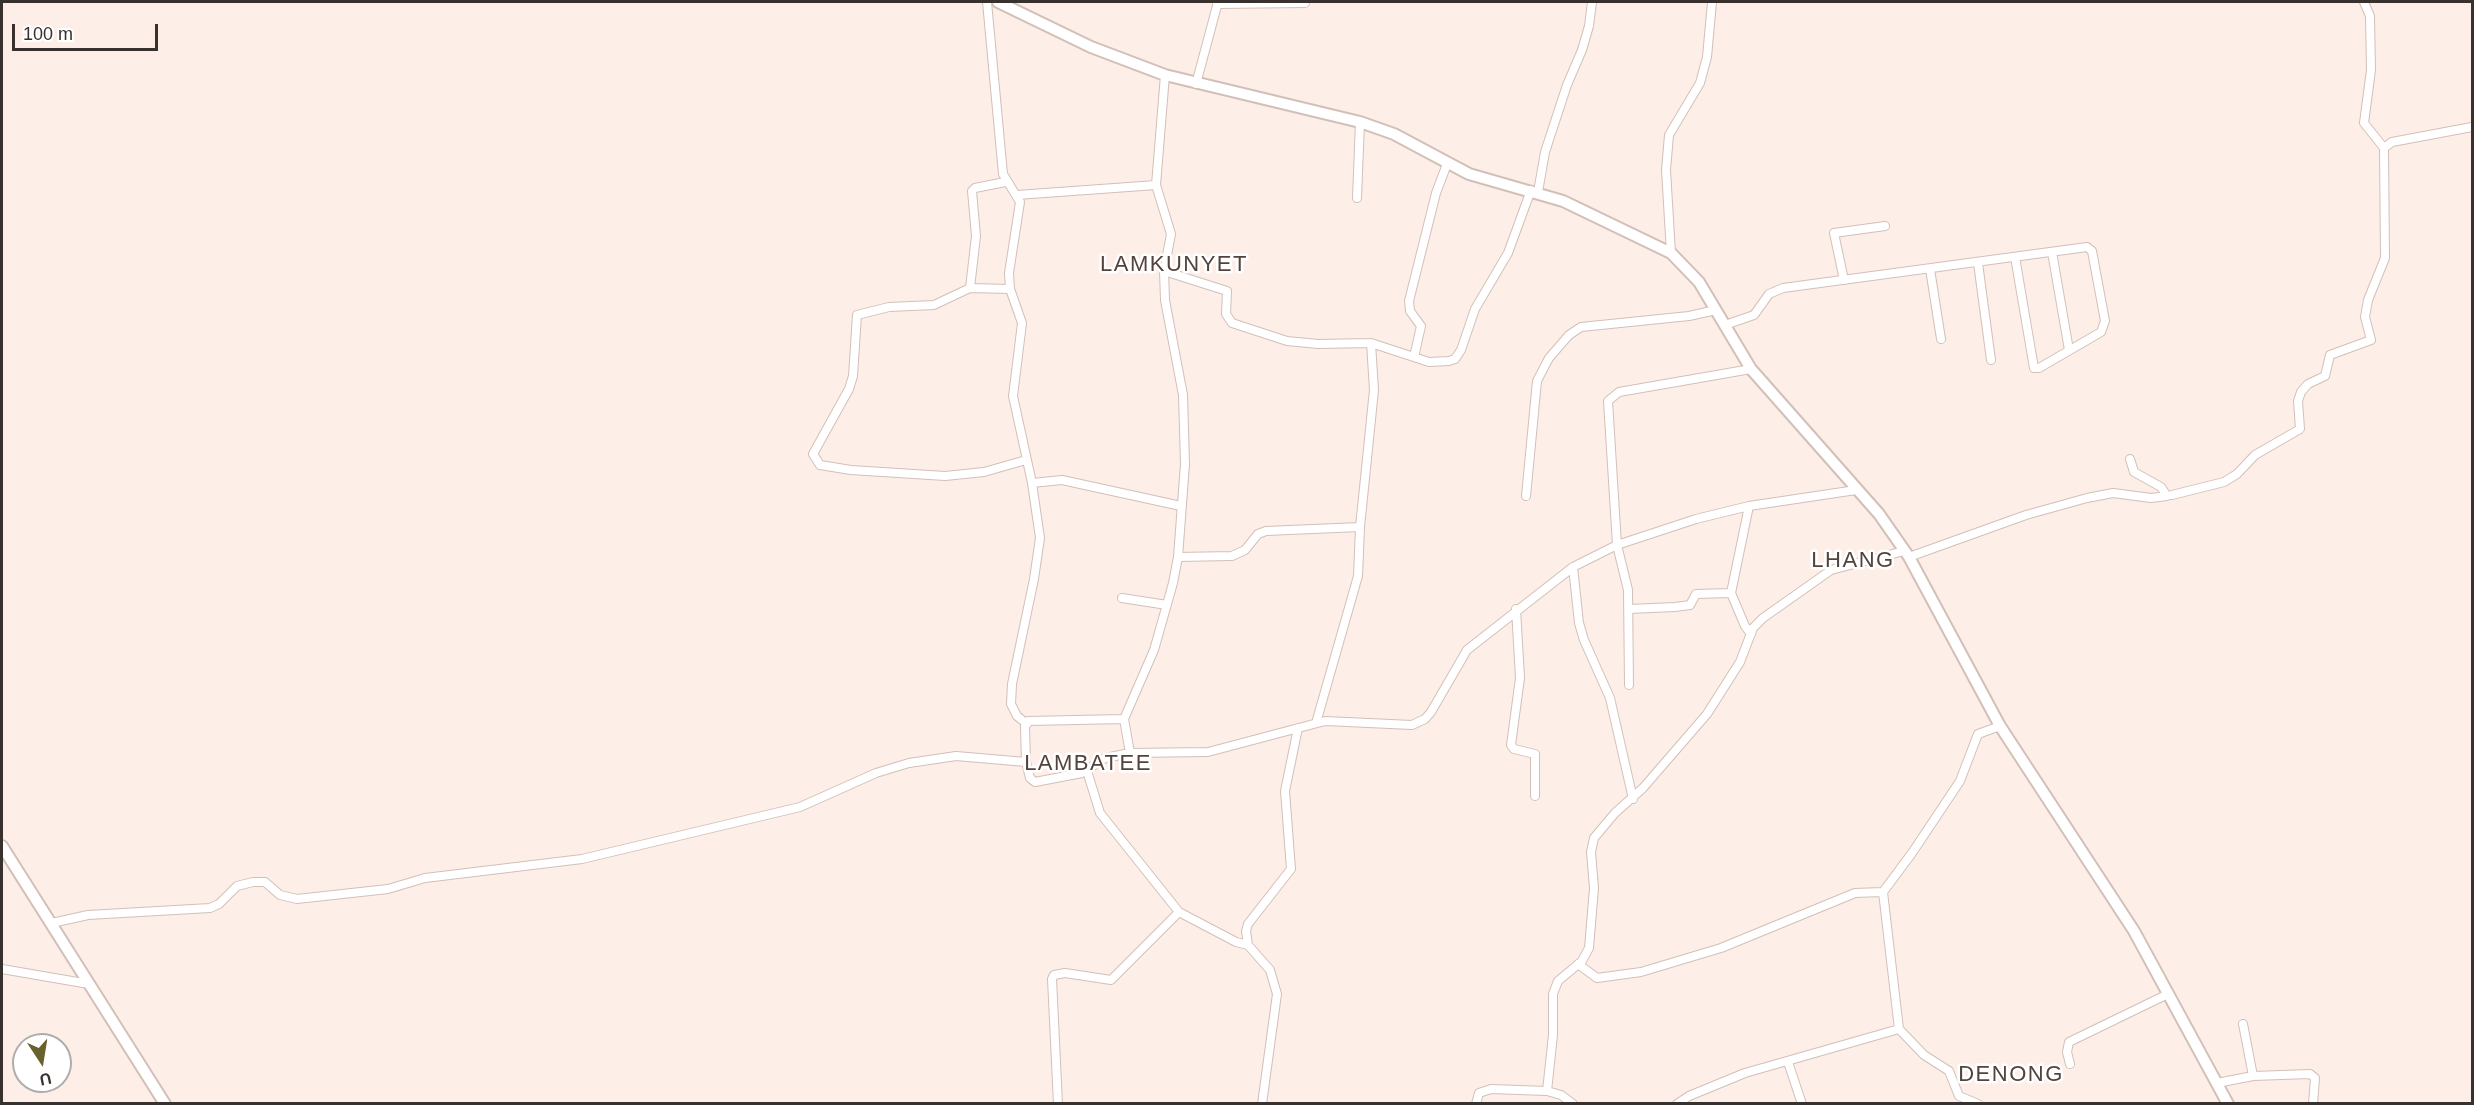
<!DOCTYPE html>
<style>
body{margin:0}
#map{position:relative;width:2474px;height:1105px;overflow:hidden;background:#feeee8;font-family:Arial,sans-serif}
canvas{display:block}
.frame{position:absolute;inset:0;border:3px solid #38312e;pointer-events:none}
.north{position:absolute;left:12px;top:1033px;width:60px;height:60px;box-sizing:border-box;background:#fff;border:2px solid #afadab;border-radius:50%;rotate:168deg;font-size:16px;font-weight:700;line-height:24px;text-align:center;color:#38312e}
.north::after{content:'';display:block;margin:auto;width:21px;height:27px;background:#68612e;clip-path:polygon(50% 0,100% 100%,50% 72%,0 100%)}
.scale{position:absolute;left:12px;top:24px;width:146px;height:27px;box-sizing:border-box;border:3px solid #38312e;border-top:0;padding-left:8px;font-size:18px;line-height:21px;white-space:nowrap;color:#38312e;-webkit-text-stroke:4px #fff;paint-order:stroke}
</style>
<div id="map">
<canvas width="2474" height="1105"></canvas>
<div class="frame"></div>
<div class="north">U</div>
<div class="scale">100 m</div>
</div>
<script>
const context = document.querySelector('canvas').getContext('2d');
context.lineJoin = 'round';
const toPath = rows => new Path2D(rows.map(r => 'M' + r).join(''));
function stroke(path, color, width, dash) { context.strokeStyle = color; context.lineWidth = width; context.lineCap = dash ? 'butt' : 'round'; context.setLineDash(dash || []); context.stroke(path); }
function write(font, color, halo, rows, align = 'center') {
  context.font = font + ' Arial,sans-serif'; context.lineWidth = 5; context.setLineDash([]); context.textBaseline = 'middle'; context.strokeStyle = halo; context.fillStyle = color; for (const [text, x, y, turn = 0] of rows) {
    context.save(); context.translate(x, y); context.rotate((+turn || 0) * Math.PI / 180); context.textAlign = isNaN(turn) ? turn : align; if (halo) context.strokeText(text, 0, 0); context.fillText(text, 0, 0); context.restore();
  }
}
const street = toPath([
 [987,2,1003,174,1020,202,1009,273,1010,289,1022,323,1013,396,1032,483,1040,538,1034,579,1012,684,1011,704,1017,716,1027,724],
 [2364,2,2370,16,2371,70,2364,123,2384,148],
 [1217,4,1305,3],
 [1196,84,1218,2],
 [1538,192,1545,152,1567,85,1582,50,1589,26,1592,2],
 [1017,195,1156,185],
 [1357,198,1360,122],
 [2052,252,2069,350],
 [1671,253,1666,170,1669,135,1700,83,1707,57,1712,2],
 [1978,263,1991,360],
 [1930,269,1941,339],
 [1164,271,1227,291,1226,314,1232,323,1287,341,1318,344,1371,343,1429,362,1449,361,1455,359,1461,350,1475,309,1508,253,1531,190],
 [1844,280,1834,233,1885,226],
 [970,288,976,236,972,191,975,188,1005,182],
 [1010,289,970,288,934,305,889,307,857,315,853,376,849,389,813,454,820,465,851,470,945,476,984,472,1026,460],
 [1725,325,1754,315,1769,294,1783,288,2087,247,2092,251,2105,321,2101,332,2039,368,2034,368,2015,257],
 [1414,357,1421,326,1410,311,1409,301,1436,193,1447,164],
 [1032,483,1062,480,1181,506],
 [2172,495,2224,482,2237,474,2255,455,2300,429,2298,401,2301,392,2308,384,2325,376,2330,355,2371,340,2365,317,2368,300,2385,258,2384,148,2392,142,2472,127],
 [1526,496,1537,381,1549,358,1569,335,1581,327,1689,316,1716,310],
 [1178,557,1232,556,1245,550,1258,534,1266,531,1360,527],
 [1909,557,2026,515,2087,498,2113,493,2151,498,2167,496,2161,487,2134,472,2130,459],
 [1573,567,1579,623,1584,640,1610,698,1633,799],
 [1731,593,1745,626,1751,634],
 [1122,598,1167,605],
 [1516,609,1520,678,1511,745,1514,749,1535,754,1535,796],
 [1629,609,1675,607,1690,605,1696,594,1731,593,1749,506],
 [1629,685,1628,590,1617,545,1608,401,1619,392,1751,369],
 [1316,723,1358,576,1360,527,1374,390,1371,343],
 [1130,753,1124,719,1154,650,1173,583,1178,557,1185,464,1183,395,1165,300,1164,271,1171,234,1156,185,1165,75],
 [1026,762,1025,726,1028,721,1124,719],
 [1087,771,1100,813,1179,912,1236,942,1248,945],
 [52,923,88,915,210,908,219,904,237,886,253,882,265,882,280,895,297,899,388,889,425,878,582,859,800,807,876,773,909,763,956,756,1026,762,1030,778,1035,782,1082,773,1105,758,1130,753,1208,752,1325,721,1412,725,1425,719,1431,712,1467,650,1573,567,1617,545,1696,519,1749,506,1856,490],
 [1578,964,1597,978,1641,972,1721,948,1855,893,1883,892],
 [2,969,89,984],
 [2243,1024,2253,1076],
 [1899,1029,1883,892,1912,853,1960,781,1978,734,2000,726],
 [1788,1062,1802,1104],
 [2070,1064,2067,1052,2069,1042,2168,994],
 [2217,1083,2253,1076,2310,1074,2315,1078,2313,1104],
 [1058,1104,1052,979,1054,975,1065,973,1111,980,1179,912],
 [1262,1104,1277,994,1270,970,1248,945,1246,931,1248,924,1291,869,1285,791,1298,728],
 [1476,1104,1479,1093,1491,1089,1547,1091],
 [1573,1104,1561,1095,1547,1091,1553,1035,1553,994,1558,981,1582,961,1589,948,1594,888,1591,852,1594,838,1615,813,1643,788,1707,714,1740,662,1753,628,1763,618,1831,570,1904,551],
 [1677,1104,1689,1096,1745,1073,1899,1029,1924,1055,1949,1071,1959,1096,1978,1104]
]);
const secondary = toPath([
 [998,2,1091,47,1165,75,1360,122,1394,134,1469,174,1563,201,1671,253,1699,282,1751,369,1879,514,1909,557,2000,726,2134,931,2228,1104],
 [2,846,165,1104]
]);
stroke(street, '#d2c0b8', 10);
stroke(secondary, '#d2c0b8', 14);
stroke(street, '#fff', 8);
stroke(secondary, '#fff', 10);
context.letterSpacing = '1.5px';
write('22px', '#52433c', '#fff', [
 ["LAMKUNYET",1174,265],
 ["LHANG",1853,561],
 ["LAMBATEE",1088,764],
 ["DENONG",2011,1075]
]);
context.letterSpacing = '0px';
</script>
